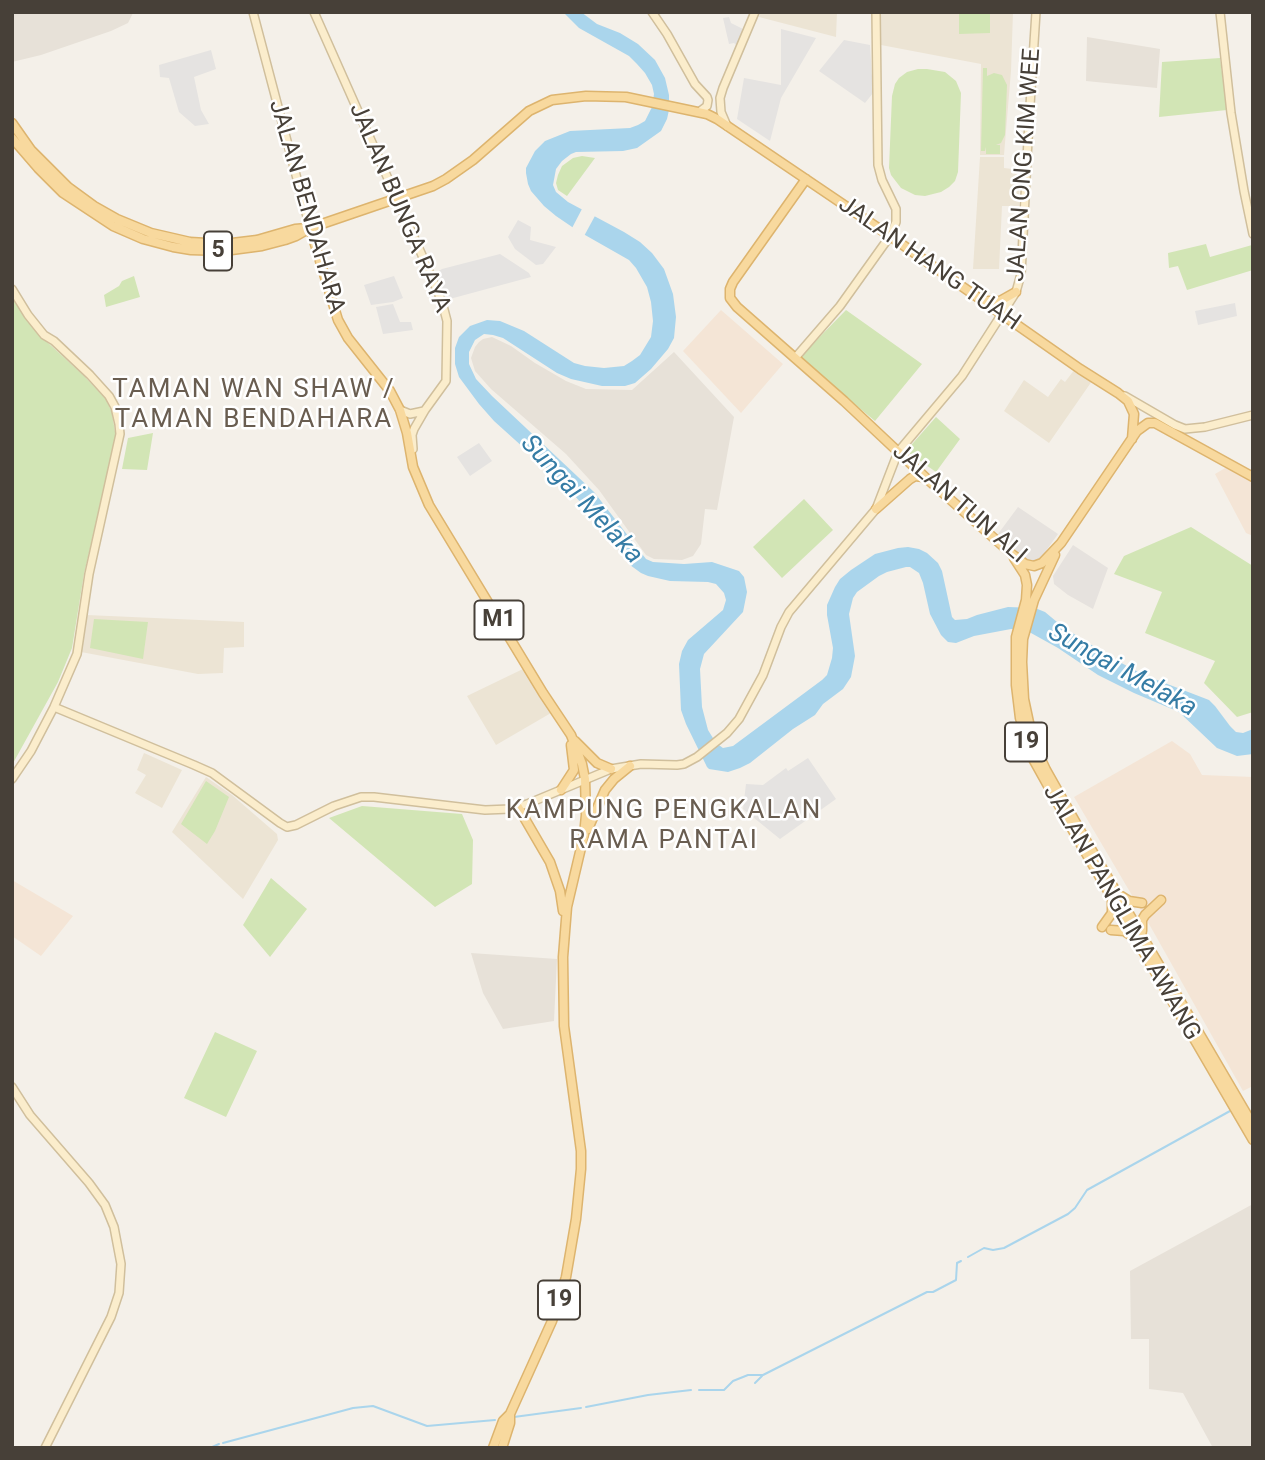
<!DOCTYPE html>
<style>
body{margin:0}
#map{position:relative;width:1265px;height:1460px;overflow:hidden;background:#f4f0e9;font-family:Roboto,sans-serif}
canvas{display:block}
.frame{position:absolute;inset:0;border:14px solid #474038;pointer-events:none}
</style>
<div id="map">
<canvas width="1265" height="1460"></canvas>
<div class="frame"></div>
</div>
<script>
const context = document.querySelector('canvas').getContext('2d');
context.lineJoin = 'round';
function fillPath(path, color) { context.fillStyle = color; context.fill(path, 'evenodd'); }
const toPath = rows => new Path2D(rows.map(r => 'M' + r).join(''));
function stroke(path, color, width, dash) { context.strokeStyle = color; context.lineWidth = width; context.lineCap = dash ? 'butt' : 'round'; context.setLineDash(dash || []); context.stroke(path); }
function write(font, color, halo, rows, align = 'center') {
  context.font = font + ' Roboto,sans-serif'; context.lineWidth = 5; context.setLineDash([]); context.textBaseline = 'middle'; context.strokeStyle = halo; context.fillStyle = color; for (const [text, x, y, turn = 0] of rows) {
    context.save(); context.translate(x, y); context.rotate((+turn || 0) * Math.PI / 180); context.textAlign = isNaN(turn) ? turn : align; if (halo) context.strokeText(text, 0, 0); context.fillText(text, 0, 0); context.restore();
  }
}
fillPath(toPath([
 [12,12,133,12,133,13,128,23,111,31,41,55,12,62],
 [1087,37,1160,49,1157,88,1086,81],
 [492,337,511,346,535,363,566,381,586,389,632,390,674,352,734,417,717,510,705,509,701,544,693,556,682,560,654,559,646,555,599,490,566,454,491,389,475,371,471,358,475,347,479,342,483,339],
 [471,953,557,959,554,1021,503,1029,483,993],
 [1253,1204,1253,1448,1213,1448,1183,1393,1149,1389,1149,1339,1131,1339,1130,1271]
]), '#e7e1d8');
fillPath(toPath([
 [721,310,783,364,741,413,683,351],
 [1227,467,1253,482,1253,536,1246,533,1215,474],
 [1172,741,1190,754,1202,775,1253,777,1253,1086,1243,1091,1153,931,1074,797],
 [12,880,73,916,41,956,12,936]
]), '#f4e5d6');
fillPath(toPath([
 [1018,507,1058,534,1038,562,1030,563,998,534],
 [1073,545,1108,568,1093,609,1068,595,1054,584,1053,576]
]), '#e6e2de');
fillPath(toPath([
 [761,12,837,12,836,37,759,17],
 [881,12,1013,12,1011,71,1004,155,980,155,981,64,881,45],
 [980,157,1004,157,1004,168,1020,170,1019,206,1002,206,999,269,973,269],
 [1075,369,1092,381,1049,443,1004,411,1024,380,1048,397,1061,379,1065,382],
 [87,615,244,622,244,647,224,648,223,673,198,674,81,652],
 [525,668,551,713,496,745,467,696],
 [144,753,182,770,162,808,135,793,146,775,137,770],
 [206,777,232,795,277,834,278,840,243,899,172,832]
]), '#ece4d4');
fillPath(toPath([
 [959,12,990,12,990,33,959,34],
 [1220,58,1227,110,1159,117,1162,62],
 [983,68,987,68,987,76,994,73,1002,75,1007,85,1005,135,1001,143,996,145,1000,145,1000,154,986,154,986,147,985,151,981,151],
 [918,69,927,69,945,72,956,81,961,93,958,172,955,181,949,187,941,192,925,196,915,195,901,188,891,175,889,168,892,96,895,84,899,78,907,72],
 [582,156,595,158,567,196,558,190,556,183,558,175,562,166,573,158],
 [1206,244,1210,257,1252,245,1253,270,1187,290,1178,266,1169,268,1168,253],
 [134,276,140,297,106,307,104,295,119,286,122,281],
 [12,296,25,316,46,341,83,375,106,399,112,413,116,438,84,574,72,648,58,682,12,765],
 [846,310,922,364,875,421,799,358],
 [936,417,960,439,936,472,906,451],
 [153,433,147,470,122,469,128,438],
 [804,499,833,530,782,578,753,547],
 [1191,527,1253,566,1253,712,1237,717,1204,683,1215,661,1145,633,1162,592,1114,574,1124,556],
 [94,619,148,622,143,659,90,648],
 [206,781,229,797,215,831,207,844,181,824],
 [362,806,462,814,473,840,472,884,435,907,329,818],
 [271,878,307,909,270,957,243,925],
 [215,1032,257,1051,226,1117,184,1098]
]), '#d2e5b5');
fillPath(toPath([
 [729,17,731,23,743,29,737,46,734,43,729,44,723,18],
 [781,29,816,38,781,98,770,141,737,119,744,78,781,85],
 [844,40,870,45,873,93,865,103,819,71],
 [211,50,216,69,194,77,201,110,209,124,195,126,179,112,169,78,160,77,159,65],
 [518,220,531,227,530,240,556,247,543,264,536,265,515,249,508,237],
 [500,254,529,273,531,277,446,300,436,273,442,269],
 [394,276,403,298,393,302,371,305,364,285],
 [1235,303,1237,316,1198,325,1195,311],
 [393,304,400,322,411,322,413,330,383,334,376,307],
 [479,443,492,461,470,476,457,457],
 [808,758,836,799,780,839,743,809,746,784,763,785,786,768,788,771]
]), '#e5e3e1');
fillPath(toPath([
 [563,12,581,12,597,24,620,33,638,44,655,60,665,78,669,95,669,110,667,119,661,131,637,148,623,151,576,152,571,154,562,161,556,169,553,185,556,192,568,202,624,232,640,242,652,253,664,269,673,294,676,317,674,338,668,349,651,369,635,383,625,386,602,386,571,379,557,373,503,338,493,335,484,334,475,340,469,352,469,364,476,379,492,396,594,492,646,559,653,562,684,564,712,562,739,571,744,577,747,592,743,612,704,654,700,669,702,707,708,730,716,743,723,748,733,746,822,680,827,675,832,658,833,648,827,615,827,605,835,587,840,579,851,570,875,554,898,548,908,547,919,549,927,553,938,563,942,571,952,617,955,620,967,619,977,615,1008,607,1035,608,1045,612,1063,627,1112,658,1144,675,1209,700,1215,706,1230,726,1236,732,1243,733,1253,729,1253,754,1237,756,1217,748,1179,712,1134,693,1098,675,1058,648,1031,633,1022,630,1011,629,974,636,956,643,948,642,941,635,930,614,923,583,919,573,910,567,906,567,887,572,879,576,857,592,853,598,849,614,855,656,851,677,843,689,823,704,815,715,793,729,750,763,740,768,728,772,709,769,707,767,686,724,681,710,679,664,682,651,688,640,723,610,726,600,724,593,716,584,708,582,670,581,648,576,641,573,630,565,598,522,566,486,494,421,479,404,459,377,455,364,455,348,459,337,470,326,487,320,500,321,524,331,574,363,585,366,604,368,624,366,632,361,640,355,651,337,653,321,651,302,647,287,636,268,629,260,578,231,556,216,544,206,531,191,528,184,526,173,526,168,535,151,545,141,570,131,630,128,638,125,645,121,652,107,654,94,652,85,645,73,637,64,629,56,579,28]
]), '#aad5ec');
fillPath(toPath([
 [583,207,596,214,583,238,571,230]
]), '#f4f0e9');
stroke(toPath([
 [968,1257,984,1248,993,1250,1004,1248,1068,1214,1075,1208,1087,1190,1230,1111],
 [755,1383,762,1376],
 [699,1390,724,1390,733,1381,748,1375,763,1375,927,1292,933,1292,956,1280,957,1263,961,1261],
 [586,1407,648,1395,691,1390],
 [514,1417,581,1408],
 [223,1443,353,1408,373,1406,427,1426,495,1420],
 [210,1448,219,1444]
]), '#aad5ec', 2);
const secondary = toPath([
 [253,12,310,228],
 [314,12,425,262,442,302,447,321,446,381,425,410,414,429,412,435,413,449],
 [652,12,667,34,695,84,707,97],
 [1220,12,1231,113,1244,191,1253,234],
 [699,112,707,106,708,100,707,97],
 [727,126,721,112,720,98,723,88,755,12],
 [12,289,28,315,44,335,54,341,90,375,109,396,115,407,119,424,120,434,89,574,77,654,54,707,31,751,12,779],
 [795,358,840,306,890,236,896,222,896,209,882,180,878,165,876,12],
 [1125,396,1175,425,1185,429,1205,427,1253,415],
 [400,410,410,414,424,411],
 [54,707,194,765,212,773,280,823,287,827,296,825,334,806,361,797,374,797,485,810,510,809,527,804,611,769,641,764,677,765,684,764,697,757,727,733,739,719,763,675,781,627,789,612,876,509,898,452,962,376,1016,292,1021,274,1029,121,1036,12],
 [12,1087,30,1115,89,1183,105,1205,114,1227,121,1264,119,1293,111,1317,45,1448]
]);
const primary = toPath([
 [12,123,31,150,68,187,94,206,117,219,151,233,190,242,224,244,257,240,295,229,307,228],
 [12,138,38,168,63,193,113,226,143,239,173,247,191,250,224,251,262,246,285,240,296,236,310,228,433,186,446,179,473,160,529,111,552,100,586,96,626,97,707,114,717,119,890,236,1080,369,1118,393,1128,401,1134,414,1132,439],
 [806,179,733,282,730,289,730,298,737,307,844,401,926,478,1013,555,1025,564,1034,566,1042,563,1061,543,1137,431,1148,423,1155,423,1253,477],
 [310,228,338,320,348,338,390,391,400,410,407,433,413,467,429,505,543,693,571,735,582,764,585,779,586,815,584,835,567,907,563,957,564,1026,581,1151,581,1169,576,1219,566,1277,558,1303,552,1321,510,1414,510,1423,502,1448],
 [985,301,1000,301,1016,292],
 [876,509,910,479,915,476,923,477],
 [1055,555,1034,600,1023,639,1022,662,1024,699,1031,732,1038,753,1046,770,1081,832,1253,1125],
 [1014,558,1025,575,1027,585,1026,600,1016,637,1016,685,1020,718,1032,757,1076,836,1253,1140],
 [575,741,597,763,611,769],
 [561,790,574,770,571,745],
 [518,807,550,862,560,891,563,911],
 [588,829,605,790,614,779,630,766],
 [1121,896,1129,901,1142,903],
 [1102,927,1112,913,1112,901],
 [1111,930,1124,931,1133,937],
 [1142,931,1142,920,1145,915,1161,900],
 [493,1448,503,1421,510,1414]
]);
stroke(secondary, '#d0bf9c', 10);
stroke(primary, '#ddb46e', 11);
stroke(secondary, '#fbedcc', 7);
stroke(primary, '#f8d99e', 8);
for (const [x, y, w] of [
 [218,251,28],
 [499,620,49],
 [1026,742,42],
 [559,1300,42]
]) { const box = new Path2D(); box.roundRect(x - w / 2, y - 19.5, w, 39, 5); context.fillStyle = '#fff'; context.fill(box); stroke(box, '#474038', 2); }
write('bold 23px', '#474038', null, [
 ["5",218,251],
 ["M1",499,620],
 ["19",1026,742],
 ["19",559,1300]
]);
write('24px', '#474038', '#fff', [
 ["JALAN ONG KIM WEE",1025,165,-86],
 ["JALAN BENDAHARA",306,207,74],
 ["JALAN BUNGA RAYA",399,208,67],
 ["JALAN HANG TUAH",929,264,35],
 ["JALAN TUN ALI",959,504,41],
 ["JALAN PANGLIMA AWANG",1121,913,60]
]);
context.letterSpacing = '2px';
write('26px', '#695d50', '#fff', [
 ["TAMAN WAN SHAW /",254,390],
 ["TAMAN BENDAHARA",254,420],
 ["KAMPUNG PENGKALAN",664,811],
 ["RAMA PANTAI",664,841]
]);
context.letterSpacing = '0px';
write('italic 26px', '#357ca5', '#fff', [
 ["Sungai Melaka",581,500,47],
 ["Sungai Melaka",1122,671,29]
]);
</script>
